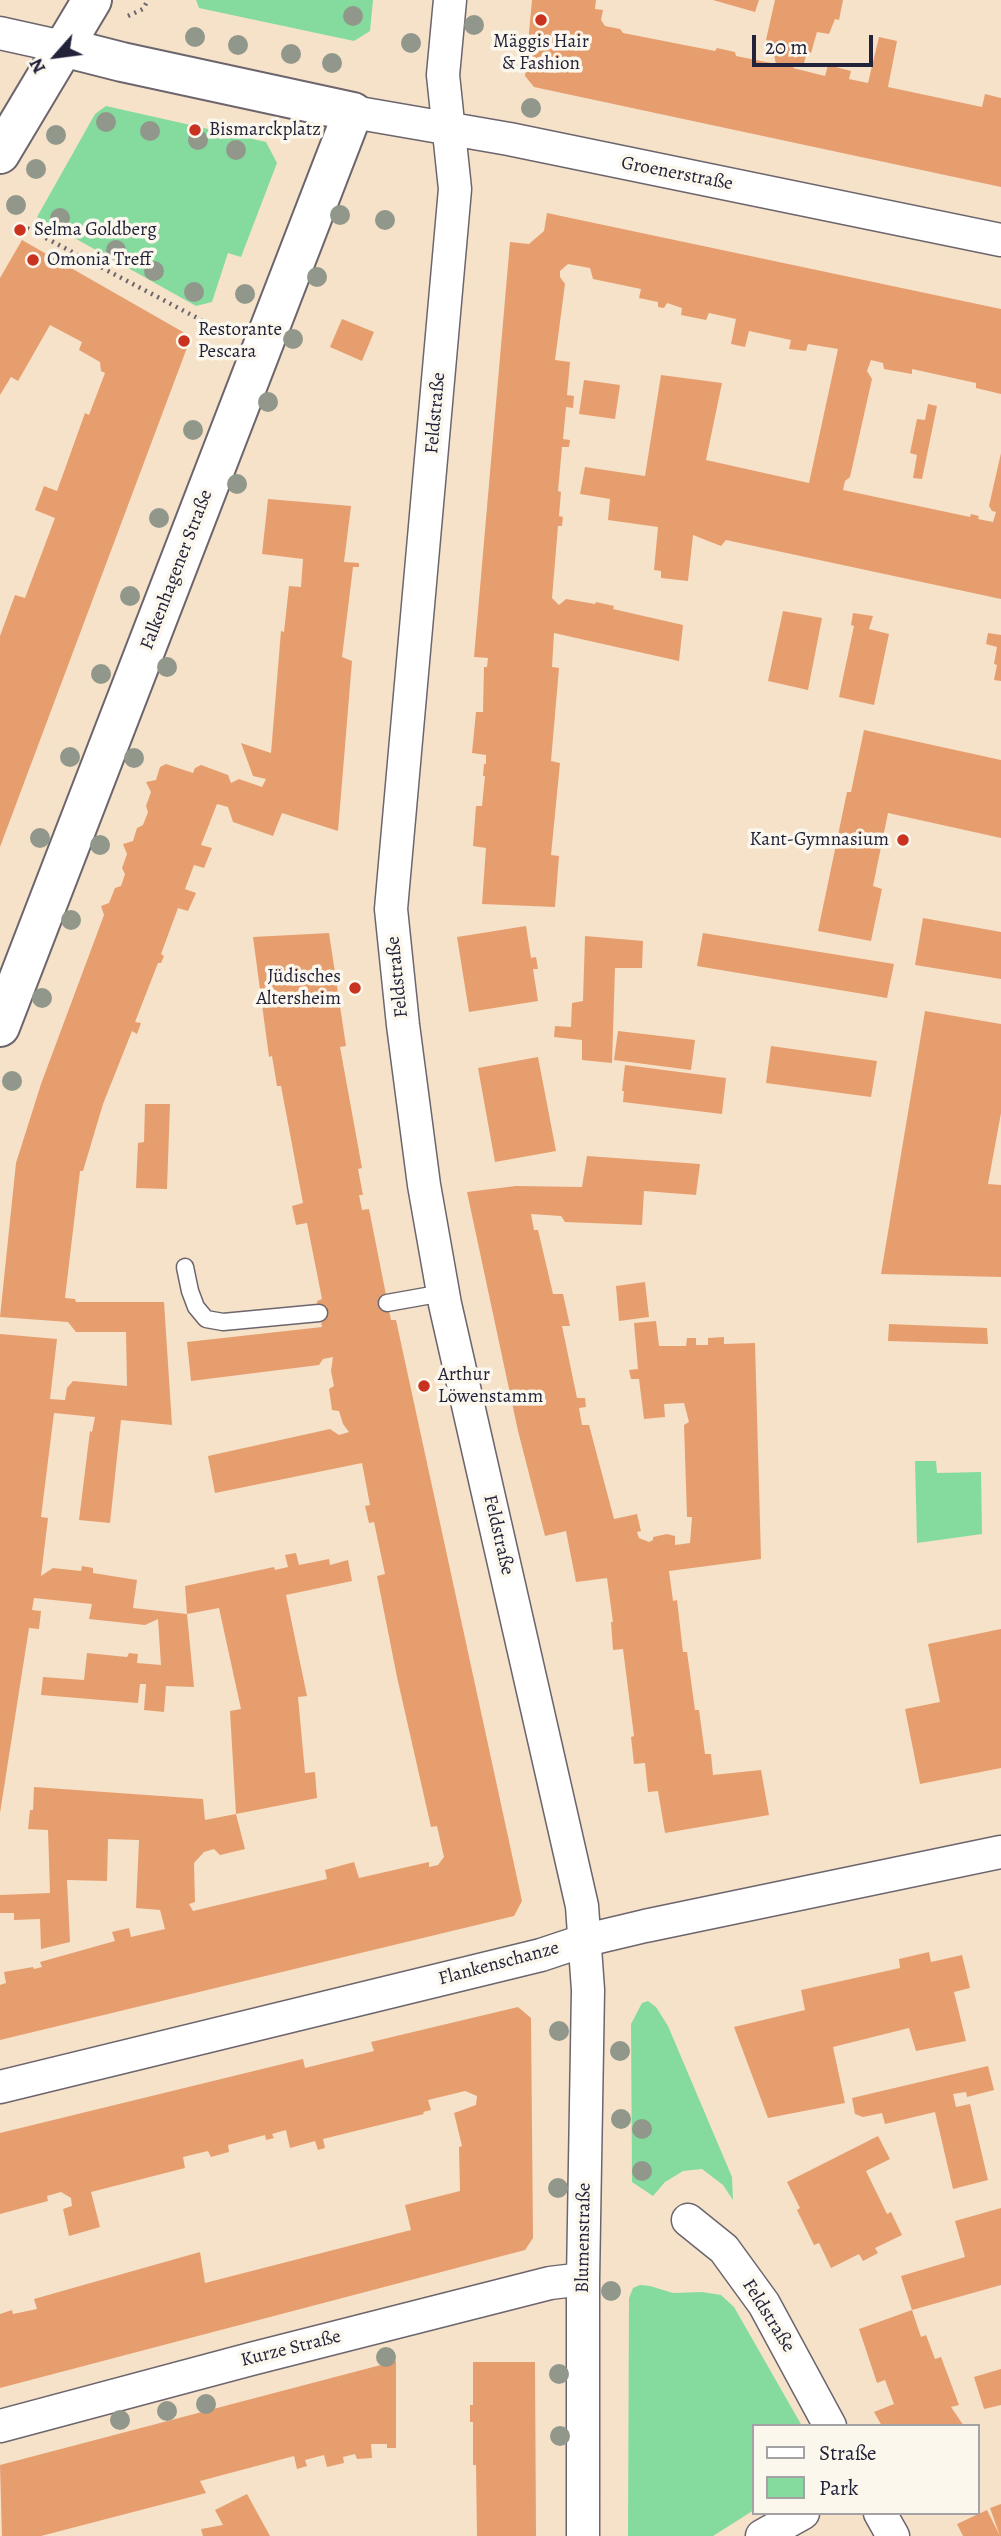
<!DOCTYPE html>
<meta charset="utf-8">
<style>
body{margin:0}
#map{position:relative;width:1001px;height:2536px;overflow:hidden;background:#f5e2c9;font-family:Alegreya,serif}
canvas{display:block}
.legend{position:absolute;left:752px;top:2424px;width:228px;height:91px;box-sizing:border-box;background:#fbf7ec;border:2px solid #a4a2a5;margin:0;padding:9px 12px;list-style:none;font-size:21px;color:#22223b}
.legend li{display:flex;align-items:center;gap:14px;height:35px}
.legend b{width:35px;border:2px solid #a4a2a5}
.north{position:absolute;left:21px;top:21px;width:70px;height:70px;-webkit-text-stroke:5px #fbf7ec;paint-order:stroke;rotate:242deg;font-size:19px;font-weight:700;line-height:28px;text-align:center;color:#22223b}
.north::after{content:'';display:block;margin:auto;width:24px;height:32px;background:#22223b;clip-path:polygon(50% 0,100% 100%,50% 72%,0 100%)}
.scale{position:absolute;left:752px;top:35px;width:121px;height:32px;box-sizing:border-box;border:4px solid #22223b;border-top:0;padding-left:9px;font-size:21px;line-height:24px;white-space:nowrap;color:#22223b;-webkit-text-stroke:5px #fbf7ec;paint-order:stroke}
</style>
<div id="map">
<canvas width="1001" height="2536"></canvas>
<ul class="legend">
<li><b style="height:9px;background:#fff"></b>Straße</li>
<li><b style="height:19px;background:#85db9e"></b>Park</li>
</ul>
<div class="north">N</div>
<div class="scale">20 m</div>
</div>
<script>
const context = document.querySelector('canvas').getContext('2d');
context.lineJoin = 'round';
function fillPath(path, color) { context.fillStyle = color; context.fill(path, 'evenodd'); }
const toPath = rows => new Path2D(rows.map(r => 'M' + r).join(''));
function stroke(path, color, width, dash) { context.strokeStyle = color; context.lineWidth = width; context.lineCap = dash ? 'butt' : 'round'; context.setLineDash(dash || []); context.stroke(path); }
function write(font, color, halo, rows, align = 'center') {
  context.font = font + ' Alegreya,serif'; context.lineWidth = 7; context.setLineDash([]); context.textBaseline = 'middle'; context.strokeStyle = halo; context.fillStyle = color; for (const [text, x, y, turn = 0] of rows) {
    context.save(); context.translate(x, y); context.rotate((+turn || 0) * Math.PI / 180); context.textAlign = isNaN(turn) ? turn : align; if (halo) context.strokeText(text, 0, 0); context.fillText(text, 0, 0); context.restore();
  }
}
fillPath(toPath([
 [196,0,373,0,370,31,354,41,199,8],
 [106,106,266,142,277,163,241,257,228,253,212,302,196,306,37,217,95,114],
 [936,1461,937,1473,981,1472,982,1534,917,1543,915,1461],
 [648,2001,656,2007,668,2026,732,2177,733,2200,723,2185,702,2169,683,2171,665,2182,653,2196,632,2182,631,2024,642,2003],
 [640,2285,650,2286,673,2293,702,2292,721,2295,734,2307,802,2426,754,2426,754,2510,713,2536,628,2536,629,2298,633,2288]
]), '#85db9e');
fillPath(toPath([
 [532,0,596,0,595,9,603,10,601,20,605,26,620,29,623,33,715,51,717,48,735,52,736,56,776,64,773,51,767,49,769,41,766,40,775,0,843,0,839,20,835,19,829,34,817,32,811,53,807,52,804,63,794,64,793,68,825,76,828,65,851,71,849,79,868,83,879,37,897,41,888,87,982,107,985,94,1001,98,1001,187,534,87,525,76],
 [713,0,759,0,755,12],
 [547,213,1001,309,1001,394,976,388,976,383,912,369,912,374,884,369,883,363,871,360,867,371,872,379,850,477,845,481,843,490,970,517,971,514,979,516,978,519,993,522,996,512,992,511,989,506,1001,453,1001,599,726,540,721,546,693,535,688,581,661,578,661,571,654,570,658,527,608,520,610,499,580,494,585,467,645,476,661,375,722,383,706,460,809,483,838,349,808,344,806,351,789,349,791,340,749,331,745,347,731,344,736,319,709,313,706,320,681,315,682,308,667,303,664,308,658,307,658,302,639,298,641,289,593,279,590,268,568,264,560,271,560,277,565,284,555,360,570,362,567,395,574,396,573,408,566,407,563,439,570,440,569,447,562,447,558,491,561,492,559,516,563,517,562,526,558,526,552,598,559,605,566,599,595,604,596,602,614,606,613,609,683,625,679,661,554,633,552,667,559,668,551,761,560,763,551,855,559,856,555,907,482,904,486,848,473,846,476,806,482,806,485,776,483,776,484,764,486,764,486,755,472,753,476,712,483,712,484,667,487,667,488,658,474,657,510,242,529,244,544,231],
 [22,240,183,332,188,345,0,847,0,636,15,595,25,598,55,518,35,510,44,486,57,491,85,413,89,415,105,373,101,371,100,362,79,350,82,342,50,325,18,381,11,377,0,395,0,278],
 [342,319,374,332,362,361,330,347],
 [584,380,620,385,615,419,579,414],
 [928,404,937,406,922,479,913,478,917,455,910,453,917,419,925,420],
 [268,499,351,506,344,562,359,563,359,567,353,567,342,657,352,661,338,831,282,813,273,836,233,822,228,807,217,804,201,845,212,848,204,868,194,865,185,889,196,893,188,911,178,908,161,954,164,956,161,963,158,963,135,1022,141,1023,137,1034,132,1031,103,1104,83,1171,80,1171,65,1298,75,1299,76,1302,164,1302,172,1425,121,1420,110,1523,79,1520,90,1431,92,1432,95,1417,54,1413,41,1517,48,1518,41,1576,53,1568,81,1571,82,1566,93,1568,93,1573,137,1580,133,1608,187,1614,194,1687,166,1686,164,1712,144,1710,146,1684,140,1684,138,1703,41,1695,43,1677,84,1680,87,1653,127,1657,129,1653,138,1654,137,1663,161,1665,158,1619,145,1625,89,1619,92,1604,34,1598,32,1610,41,1611,39,1629,29,1628,0,1813,0,1334,57,1339,50,1399,65,1400,67,1388,73,1381,127,1386,126,1332,76,1332,68,1322,0,1317,16,1163,41,1084,104,915,101,906,109,903,115,888,121,886,125,874,122,868,127,854,123,844,133,841,137,828,143,825,148,812,146,806,151,792,146,782,156,780,160,767,166,764,193,773,195,768,201,765,228,775,231,783,239,779,262,787,266,779,253,776,241,743,271,753,281,631,284,632,289,586,301,587,303,559,262,554],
 [783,611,822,618,808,690,768,681],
 [853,613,873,616,869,629,889,634,874,705,839,697,854,626,851,625],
 [988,633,1001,635,1001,681,994,680,997,665,994,664,997,647,986,644],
 [864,730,1001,760,1001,838,888,813,873,886,882,889,871,941,818,931,847,792,851,792],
 [923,918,1001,932,1001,979,915,965],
 [526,926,531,958,536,957,538,969,533,969,538,1001,469,1012,457,937],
 [329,933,346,1046,340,1047,362,1168,358,1169,363,1195,359,1195,362,1210,369,1209,391,1320,396,1320,522,1901,514,1916,0,2040,0,1985,6,1983,4,1972,33,1967,34,1969,42,1967,40,1962,115,1941,112,1932,129,1928,131,1937,165,1929,160,1910,136,1908,139,1840,108,1839,107,1881,67,1880,70,1942,41,1949,40,1919,14,1920,14,1913,0,1913,0,1895,50,1893,48,1830,28,1829,30,1810,33,1810,34,1787,203,1799,205,1820,236,1814,230,1711,241,1709,219,1608,187,1614,185,1586,274,1567,275,1570,288,1567,285,1555,296,1553,299,1565,329,1559,330,1565,348,1560,352,1581,286,1595,307,1696,298,1697,305,1773,315,1772,317,1798,236,1814,245,1849,220,1855,214,1849,204,1852,194,1863,195,1902,189,1904,193,1911,327,1879,325,1870,354,1862,359,1878,429,1862,429,1867,438,1865,444,1857,437,1826,431,1827,397,1677,377,1576,385,1574,374,1522,369,1523,365,1506,370,1505,362,1463,215,1493,208,1456,330,1429,339,1435,349,1432,343,1424,339,1411,332,1410,329,1389,334,1386,331,1371,333,1357,323,1359,319,1365,191,1381,187,1342,322,1327,317,1301,322,1299,307,1223,296,1225,292,1206,303,1203,281,1086,277,1086,272,1056,269,1057,253,937],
 [703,933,894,964,887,998,697,966],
 [585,936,643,941,642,968,615,968,612,1063,582,1060,582,1040,554,1037,555,1026,571,1027,572,1003,583,1001],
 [925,1011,1001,1024,1001,1113,988,1184,1001,1185,1001,1277,881,1274],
 [618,1031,695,1040,691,1070,614,1060],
 [771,1046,877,1061,871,1097,766,1083],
 [538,1057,556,1151,495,1162,478,1068],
 [625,1065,726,1078,722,1114,623,1102,624,1091,622,1091],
 [145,1104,170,1104,167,1189,136,1188,138,1143,144,1142],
 [587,1156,700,1164,696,1195,644,1191,642,1225,565,1222,561,1216,531,1214,534,1230,538,1230,553,1294,563,1294,570,1326,562,1326,577,1398,585,1398,586,1407,579,1408,582,1425,589,1425,614,1519,637,1514,641,1531,637,1532,639,1538,649,1542,653,1540,653,1537,667,1534,675,1536,675,1545,690,1543,692,1517,687,1517,684,1425,689,1422,684,1403,664,1404,665,1417,644,1419,639,1379,631,1379,629,1370,638,1369,634,1323,656,1321,659,1346,686,1346,687,1338,696,1338,696,1345,708,1345,708,1338,724,1337,724,1344,755,1343,761,1559,669,1571,673,1601,677,1600,683,1652,687,1652,695,1710,699,1710,705,1754,711,1754,713,1775,761,1770,769,1815,665,1833,658,1791,648,1792,645,1763,634,1764,631,1737,634,1736,623,1649,613,1650,611,1622,613,1622,607,1578,576,1582,566,1531,545,1536,518,1431,467,1192,516,1186,582,1187],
 [645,1282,649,1317,619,1321,616,1286],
 [889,1324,987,1328,988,1344,888,1341],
 [1001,1629,1001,1768,920,1784,905,1709,940,1702,928,1644],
 [929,1952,931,1962,962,1955,970,1988,954,1992,966,2041,916,2051,909,2028,833,2047,845,2103,768,2118,734,2027,805,2010,801,1990,900,1968,899,1959],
 [518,2007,531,2018,533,2238,525,2250,0,2388,0,2314,12,2310,13,2314,37,2309,34,2299,200,2252,205,2283,411,2230,405,2205,460,2191,459,2147,462,2146,454,2113,476,2105,477,2096,465,2091,428,2100,431,2110,423,2112,424,2114,323,2139,325,2148,318,2150,315,2141,290,2148,286,2130,272,2134,274,2138,266,2140,265,2135,228,2145,229,2152,211,2157,208,2151,183,2157,185,2168,91,2192,100,2227,69,2236,63,2209,72,2206,71,2198,61,2192,47,2196,48,2201,0,2214,0,2133,303,2059,305,2068,374,2051,371,2042],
 [988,2066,994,2090,967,2097,966,2092,953,2094,956,2107,970,2104,988,2180,953,2189,935,2112,885,2124,882,2113,863,2117,855,2114,852,2098],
 [878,2136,890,2159,866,2171,887,2214,891,2212,902,2235,875,2248,878,2253,863,2261,859,2254,831,2268,819,2243,814,2245,797,2210,800,2208,787,2182],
 [1001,2208,1001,2285,912,2310,901,2276,965,2257,955,2221],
 [912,2310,921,2337,926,2335,935,2359,941,2357,959,2405,951,2407,964,2426,882,2426,874,2412,894,2404,885,2380,877,2383,859,2329],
 [396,2361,396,2448,387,2448,387,2444,371,2444,372,2458,357,2459,355,2454,343,2457,344,2463,327,2467,324,2455,305,2460,307,2466,297,2469,294,2456,200,2481,206,2493,41,2536,2,2536,0,2465],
 [473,2362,535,2362,536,2536,477,2536,476,2465,473,2465,473,2422,470,2422,470,2405,473,2405],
 [1001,2369,1001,2405,984,2409,974,2377],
 [247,2494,270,2536,203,2536,201,2529,223,2525,215,2510],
 [1001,2504,1001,2536,1000,2536,990,2508],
 [987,2510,1000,2536,963,2536,957,2524]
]), '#e79e6f');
const lane = toPath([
 [185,1267,190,1291,196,1307,206,1319,223,1322,319,1313],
 [387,1303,443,1293]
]);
const street = toPath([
 [450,0,443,75,455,189,391,909,403,1025,424,1185,445,1304,582,1906,588,1990,583,2279,583,2536],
 [0,33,63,47],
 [353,112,509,139,1001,240],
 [0,2087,541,1955,586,1940,645,1926,1001,1852],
 [688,2220,724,2249,764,2304,830,2426],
 [0,2426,251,2359,550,2283,583,2279],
 [880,2513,893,2536],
 [762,2536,803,2513]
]);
const secondary = toPath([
 [0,154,92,0],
 [0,1027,353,112,122,62,63,47]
]);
stroke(lane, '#6c656d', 19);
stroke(street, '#6c656d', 35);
stroke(secondary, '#6c656d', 42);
stroke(toPath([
 [128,16,143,9,148,0],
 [21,225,222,331]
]), '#6c656d', 4.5, [2, 5]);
stroke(lane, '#fff', 16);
stroke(street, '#fff', 32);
stroke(secondary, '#fff', 38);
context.fillStyle = '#91978b';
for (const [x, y] of [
 [353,16],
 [474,25],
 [195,37],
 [411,43],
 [238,45],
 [291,54],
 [332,63],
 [531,108],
 [106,122],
 [150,131],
 [56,135],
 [198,140],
 [236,150],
 [36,169],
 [16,205],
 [340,215],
 [60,218],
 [385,220],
 [116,250],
 [154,271],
 [317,277],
 [194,292],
 [245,294],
 [293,339],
 [268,402],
 [193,430],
 [237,484],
 [159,518],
 [130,596],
 [167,667],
 [101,674],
 [70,757],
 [134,758],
 [40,838],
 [100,845],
 [71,920],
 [42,998],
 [12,1081],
 [559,2031],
 [620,2051],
 [621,2119],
 [642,2129],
 [642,2171],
 [558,2188],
 [611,2291],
 [386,2357],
 [559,2374],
 [206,2404],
 [167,2411],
 [120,2420],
 [560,2436]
]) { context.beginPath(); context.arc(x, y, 10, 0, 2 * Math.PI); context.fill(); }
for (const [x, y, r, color] of [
 [541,20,7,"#c8321e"],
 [195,130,7,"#c8321e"],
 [20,230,7,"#c8321e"],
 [33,260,7,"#c8321e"],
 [184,341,7,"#c8321e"],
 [903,840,7,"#c8321e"],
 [355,988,7,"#c8321e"],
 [424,1386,7,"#c8321e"]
]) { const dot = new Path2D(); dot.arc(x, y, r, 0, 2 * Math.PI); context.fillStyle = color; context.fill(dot); stroke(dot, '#fbf7ec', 2.5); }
write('19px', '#22223b', '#fbf7ec', [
 ["Mäggis Hair",541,42,"center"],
 ["& Fashion",541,64,"center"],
 ["Bismarckplatz",209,130],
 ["Selma Goldberg",34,230],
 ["Omonia Treff",47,260],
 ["Restorante",198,330],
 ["Pescara",198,352],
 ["Kant-Gymnasium",889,840,"right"],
 ["Jüdisches",341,977,"right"],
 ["Altersheim",341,999,"right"],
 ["Arthur",438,1375],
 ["Löwenstamm",438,1397]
], 'left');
write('19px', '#22223b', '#fbf7ec', [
 ["Groenerstraße",677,174,11],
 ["Feldstraße",436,413,-85],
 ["Falkenhagener Straße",177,570,-69],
 ["Feldstraße",398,977,-96],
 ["Feldstraße",498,1535,77],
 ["Flankenschanze",499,1964,-15],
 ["Blumenstraße",584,2238,-89],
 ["Feldstraße",768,2316,58],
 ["Kurze Straße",291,2349,-14]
]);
</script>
